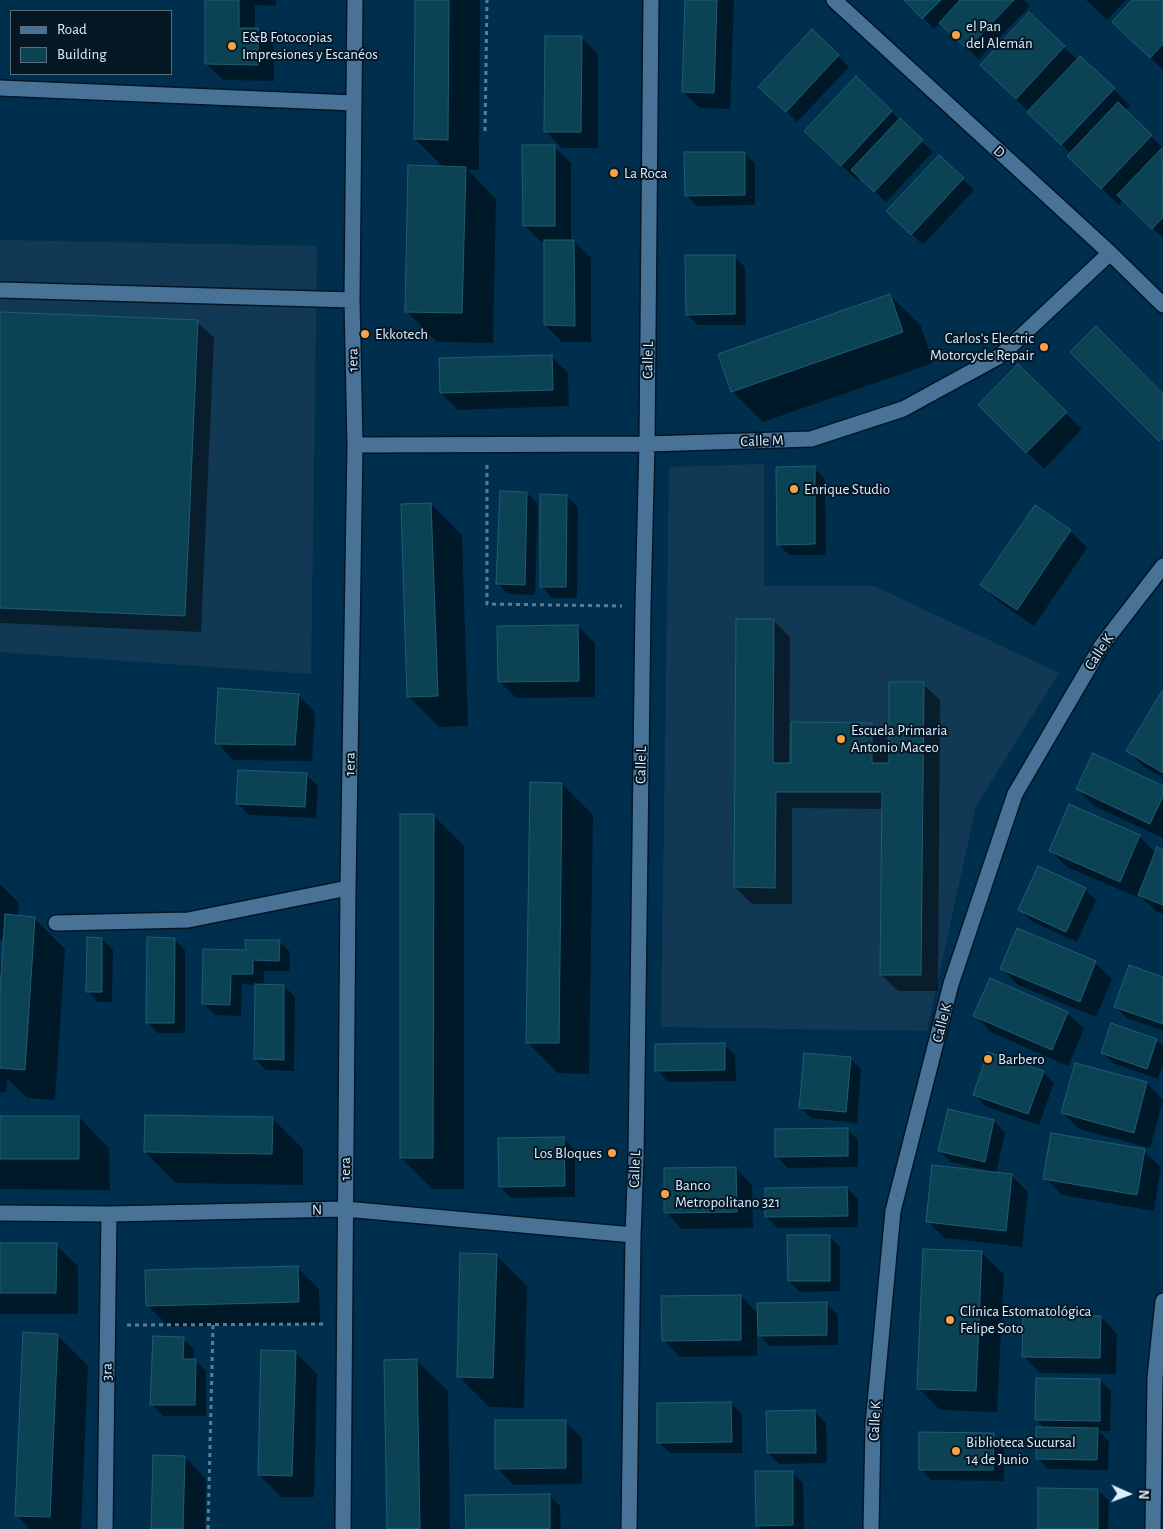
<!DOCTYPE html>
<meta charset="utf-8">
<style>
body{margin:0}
#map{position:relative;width:1163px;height:1529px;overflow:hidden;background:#002f4e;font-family:"Alegreya Sans",sans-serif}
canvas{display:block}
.legend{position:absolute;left:10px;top:10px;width:162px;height:65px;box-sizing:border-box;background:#051624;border:1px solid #5b6c7b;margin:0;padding:6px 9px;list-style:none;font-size:15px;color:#dceefe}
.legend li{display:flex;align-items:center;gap:10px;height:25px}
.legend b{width:25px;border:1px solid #5b6c7b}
.north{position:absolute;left:1103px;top:1469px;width:50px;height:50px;-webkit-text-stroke:4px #051624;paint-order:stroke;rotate:92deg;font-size:14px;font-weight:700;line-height:20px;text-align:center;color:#dceefe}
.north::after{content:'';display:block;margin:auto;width:18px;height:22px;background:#dceefe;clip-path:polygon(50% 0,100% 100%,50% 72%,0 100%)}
</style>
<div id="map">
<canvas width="1163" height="1529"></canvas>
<ul class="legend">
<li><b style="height:6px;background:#487396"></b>Road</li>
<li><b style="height:14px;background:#0b4354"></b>Building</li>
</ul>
<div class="north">N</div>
</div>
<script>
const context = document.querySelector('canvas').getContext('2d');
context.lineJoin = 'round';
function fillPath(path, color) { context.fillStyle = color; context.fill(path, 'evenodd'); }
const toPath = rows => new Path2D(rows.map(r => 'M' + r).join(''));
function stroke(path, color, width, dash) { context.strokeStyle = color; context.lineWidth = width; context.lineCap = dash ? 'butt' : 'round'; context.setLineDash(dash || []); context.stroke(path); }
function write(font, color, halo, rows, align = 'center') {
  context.font = font + ' "Alegreya Sans",sans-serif'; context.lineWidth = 4; context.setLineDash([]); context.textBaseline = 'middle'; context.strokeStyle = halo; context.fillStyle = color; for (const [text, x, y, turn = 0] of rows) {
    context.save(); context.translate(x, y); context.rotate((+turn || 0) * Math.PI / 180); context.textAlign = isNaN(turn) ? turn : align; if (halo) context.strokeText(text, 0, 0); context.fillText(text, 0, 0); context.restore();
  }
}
fillPath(toPath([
 [0,240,317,246,311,674,0,652],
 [764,464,764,586,874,586,1059,673,976,806,927,1031,661,1027,669,467]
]), '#123954');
fillPath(toPath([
 [206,0,276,0,276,6,255,5,255,30,258,30,274,46,274,81,223,80,206,64],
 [416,0,480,0,479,170,468,170,496,199,493,343,437,342,406,311,443,167,415,139],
 [686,0,734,0,730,109,700,108,683,92],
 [906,0,1024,0,1030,6,979,59,940,23,934,29],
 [1086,0,1126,0,1107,20],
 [1133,0,1163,0,1163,70,1130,38],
 [581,37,598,54,598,148,562,148,546,132],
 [1064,47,1078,60,1114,89,1130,106,1125,111,1163,148,1163,238,1123,200,1119,205,1085,173,1071,154,998,81],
 [838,56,849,67,797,122,771,97],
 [856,78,933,152,886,202,861,178,858,181,823,148],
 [554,147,571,163,571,241,574,241,591,258,591,342,562,342,545,325,545,242,541,242,524,225],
 [744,153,755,164,755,205,697,206,686,195],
 [939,156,974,190,923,245,899,222],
 [734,256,745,267,746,325,698,325,687,314],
 [890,295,921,326,933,363,763,422,732,391],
 [0,313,197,322,214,338,201,632,0,623],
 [551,356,568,373,569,406,458,410,441,393],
 [1018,366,1082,429,1044,469,980,405],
 [814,468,825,479,826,555,789,555,778,544],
 [527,493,538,504,535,595,508,594,497,583],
 [566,496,578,507,577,598,552,598,541,586],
 [431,504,462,535,468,726,439,727,408,696],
 [1035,507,1071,531,1087,548,1034,626,998,601,982,585],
 [774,621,790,637,789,764,872,724,890,742,923,684,940,700,938,991,898,991,881,974,883,809,792,808,792,904,752,904,735,887],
 [578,626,595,643,595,697,516,698,499,681],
 [1163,693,1163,778,1144,767,1128,751],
 [298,695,315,712,312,761,233,760,217,743],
 [306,774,318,786,316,818,249,815,238,804],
 [562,784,593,815,589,1074,558,1073,527,1042],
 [1163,788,1163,838,1094,806,1078,789],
 [433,815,464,846,464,1189,432,1189,401,1158],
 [1139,836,1156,854,1163,851,1163,914,1156,911,1138,894,1137,897,1067,867,1050,850],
 [0,884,19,903,18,917,34,918,65,949,55,1100,27,1098,7,1078,6,1092,0,1092,0,963,3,966,5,940,0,939],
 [1085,889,1096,900,1077,942,1031,921,1020,910],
 [102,939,113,950,112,1002,98,1002,87,991],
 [174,939,185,950,185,1033,158,1033,147,1022],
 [279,941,290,952,290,971,264,971,264,986,284,986,295,997,294,1071,266,1070,255,1059,256,985,242,984,241,1016,215,1015,204,1004,247,951],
 [1095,963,1112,979,1096,1017,1018,985,1002,969],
 [1163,978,1163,1031,1127,1018,1115,1007],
 [1067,1013,1084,1029,1068,1066,991,1032,975,1015],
 [1156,1040,1163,1046,1163,1064,1158,1079,1113,1063,1102,1052],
 [724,1044,735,1055,736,1081,668,1082,657,1070],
 [850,1058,861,1069,857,1123,811,1118,800,1107],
 [1076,1064,1147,1083,1163,1100,1150,1148,1079,1129,1063,1113],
 [1043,1072,1054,1083,1039,1125,985,1106,974,1094],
 [948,1111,994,1121,1005,1133,996,1173,1011,1175,1028,1192,1022,1247,944,1238,927,1221,988,1172,988,1171,951,1162,939,1151],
 [0,1117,79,1117,109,1148,110,1190,0,1189],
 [272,1118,303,1149,303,1185,176,1183,145,1152],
 [847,1129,858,1140,858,1167,788,1168,777,1157],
 [564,1139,575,1150,575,1197,511,1198,500,1186],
 [1144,1151,1161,1167,1154,1211,1062,1195,1045,1178],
 [736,1168,752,1185,753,1228,682,1229,666,1212],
 [847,1188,858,1199,858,1227,778,1228,766,1217],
 [829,1236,840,1247,840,1291,800,1292,789,1281],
 [0,1244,56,1245,78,1266,78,1314,0,1314],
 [982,1253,1004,1274,997,1412,940,1410,918,1388],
 [496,1255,527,1286,524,1408,489,1407,458,1376],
 [297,1267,319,1289,320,1323,169,1327,148,1306],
 [741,1296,759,1315,827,1304,838,1315,838,1345,770,1346,757,1333,757,1356,680,1357,663,1340],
 [1101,1317,1117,1334,1116,1374,1040,1373,1023,1356],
 [57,1335,88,1366,81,1529,30,1529,16,1515],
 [183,1338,194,1349,194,1360,206,1371,206,1416,163,1416,152,1405],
 [295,1352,317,1374,314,1497,281,1497,259,1475],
 [417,1361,448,1391,450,1529,388,1529],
 [1100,1380,1111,1391,1110,1431,1099,1431,1109,1441,1108,1470,1048,1469,1037,1458,1046,1429,1036,1419],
 [731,1403,742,1414,742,1453,670,1453,658,1442],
 [815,1412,826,1423,827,1463,779,1464,768,1453],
 [565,1421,582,1438,582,1484,513,1485,497,1468],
 [993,1435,1004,1446,1004,1481,931,1480,920,1469],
 [185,1457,206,1479,205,1529,152,1529],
 [792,1472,803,1483,804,1529,761,1529,757,1525],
 [1098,1490,1109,1501,1108,1529,1039,1529],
 [549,1495,560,1506,561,1529,467,1529]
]), '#0007');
const building = toPath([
 [205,0,239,0,239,28,258,28,258,65,205,64,205,0],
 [415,0,449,0,448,140,414,139,415,0],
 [685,0,717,0,714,93,682,92,685,0],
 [904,0,941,0,922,19,904,0],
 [960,0,1014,0,967,49,939,23,960,0],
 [1132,0,1163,0,1163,44,1150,58,1112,22,1132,0],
 [1029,12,1065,46,1016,99,980,65,1029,12],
 [812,29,839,55,786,112,758,87,812,29],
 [545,36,582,36,581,132,544,132,545,36],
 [1080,56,1115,88,1061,145,1027,112,1080,56],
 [856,76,892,111,841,166,804,131,856,76],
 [1118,102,1152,135,1101,189,1067,156,1118,102],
 [900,118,923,140,874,192,851,170,900,118],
 [522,145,555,145,555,226,523,226,522,145],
 [1162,148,1163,217,1152,229,1117,195,1162,148],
 [684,152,745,152,745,195,685,196,684,152],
 [939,155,964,178,911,235,886,211,939,155],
 [408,165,466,167,462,313,405,312,408,165],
 [544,240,574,240,575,326,544,325,544,240],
 [685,255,735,255,735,314,686,315,685,255],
 [890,294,903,332,731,392,718,354,890,294],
 [0,312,198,320,185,616,0,608,0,312],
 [1096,326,1163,394,1163,438,1159,441,1070,352,1096,326],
 [552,355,553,390,440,393,439,358,552,355],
 [1018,364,1067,412,1026,453,978,405,1018,364],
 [815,466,815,544,777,545,776,467,815,466],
 [500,491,527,492,525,585,496,584,500,491],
 [540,494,567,495,566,587,540,587,540,494],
 [431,503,438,696,407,697,401,504,431,503],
 [1035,505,1071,530,1017,610,980,585,1035,505],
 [736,619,774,619,773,763,791,763,791,722,872,723,872,763,889,763,889,682,924,682,921,975,880,975,882,792,776,792,775,888,734,887,736,619],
 [578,625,579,681,498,682,497,626,578,625],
 [218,688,299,694,295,745,215,744,218,688],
 [1162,691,1163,692,1163,773,1126,751,1162,691],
 [1093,753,1163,786,1163,796,1150,824,1076,789,1093,753],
 [238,770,307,773,305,807,236,804,238,770],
 [530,782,562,783,559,1043,526,1043,530,782],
 [1069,804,1140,835,1120,882,1049,851,1069,804],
 [400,814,434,814,433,1158,400,1158,400,814],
 [1157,847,1163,850,1163,905,1138,895,1157,847],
 [1038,866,1086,888,1066,932,1018,910,1038,866],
 [5,914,35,917,25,1070,0,1068,0,990,5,914],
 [1017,928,1096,961,1080,1002,1000,969,1017,928],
 [87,937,102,938,102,992,86,992,87,937],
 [147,937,175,938,174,1023,146,1023,147,937],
 [245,940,280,940,279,961,253,960,253,974,231,974,230,1005,202,1004,203,949,246,950,245,940],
 [1129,965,1163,977,1163,1024,1114,1007,1129,965],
 [990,978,1068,1012,1052,1050,973,1016,990,978],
 [255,984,284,985,284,1060,254,1059,255,984],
 [1111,1023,1157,1039,1147,1069,1101,1053,1111,1023],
 [725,1043,725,1070,655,1071,655,1044,725,1043],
 [988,1052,1044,1071,1028,1114,973,1095,988,1052],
 [804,1053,851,1057,846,1112,799,1108,804,1053],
 [1075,1063,1147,1082,1134,1133,1061,1113,1075,1063],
 [948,1109,994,1120,985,1162,938,1151,948,1109],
 [145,1115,273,1117,272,1154,144,1152,145,1115],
 [0,1116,79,1116,79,1159,0,1159,0,1116],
 [848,1128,848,1156,775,1157,775,1129,848,1128],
 [1051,1133,1145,1149,1137,1195,1043,1179,1051,1133],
 [564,1137,565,1186,499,1187,498,1138,564,1137],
 [932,1165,1012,1174,1006,1231,926,1222,932,1165],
 [736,1167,737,1212,664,1213,664,1168,736,1167],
 [847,1187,848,1216,765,1217,765,1188,847,1187],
 [787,1235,830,1235,830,1281,788,1281,787,1235],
 [0,1243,57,1243,56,1293,0,1293,0,1243],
 [923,1249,982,1251,976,1391,917,1389,923,1249],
 [460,1253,497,1254,493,1378,457,1377,460,1253],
 [298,1266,299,1302,146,1306,145,1270,298,1266],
 [741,1295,741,1340,662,1341,661,1296,741,1295],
 [827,1302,827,1335,758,1336,757,1303,827,1302],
 [1023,1315,1101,1316,1100,1358,1022,1357,1023,1315],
 [23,1332,58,1334,50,1517,15,1516,23,1332],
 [153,1336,184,1337,183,1359,196,1359,195,1405,150,1405,153,1336],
 [261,1350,296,1351,292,1476,258,1475,261,1350],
 [417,1359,420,1529,387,1529,384,1360,417,1359],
 [1036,1378,1100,1379,1100,1421,1035,1420,1036,1378],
 [731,1402,732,1442,657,1443,657,1403,731,1402],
 [815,1410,816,1453,767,1453,766,1411,815,1410],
 [495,1420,566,1420,566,1468,495,1469,495,1420],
 [1036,1427,1098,1428,1097,1460,1036,1459,1036,1427],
 [919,1432,994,1433,993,1470,919,1470,919,1432],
 [153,1455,185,1456,183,1529,151,1529,153,1455],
 [755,1471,793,1471,793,1525,756,1526,755,1471],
 [1038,1488,1098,1489,1098,1529,1038,1529,1038,1488],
 [550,1494,550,1529,466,1529,465,1495,550,1494]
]);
fillPath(building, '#0b4354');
stroke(building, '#1d5e74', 1);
const minor = toPath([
 [834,0,1110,253,1163,305],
 [0,88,354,103],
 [0,290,352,300],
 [355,445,647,444,811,439,903,409,1000,356,1110,253],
 [56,923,188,920,348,888],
 [0,1213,109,1214,345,1209,633,1235],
 [105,1529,109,1214],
 [343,1529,348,888,355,445,352,300,355,0],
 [629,1529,633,1235,636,1158,643,606,647,444,651,0],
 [871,1529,873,1425,893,1211,951,984,1015,794,1102,645,1163,566],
 [1153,1529,1155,1378,1163,1301]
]);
stroke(minor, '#021627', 18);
stroke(toPath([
 [485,131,487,0],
 [487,465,487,604,622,606],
 [127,1325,324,1324],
 [208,1529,213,1325]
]), '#5a7d96', 3, [4, 4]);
stroke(minor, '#487396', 15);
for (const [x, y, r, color] of [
 [956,35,5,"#f6a248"],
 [232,46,5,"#f6a248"],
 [614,173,5,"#f6a248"],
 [365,334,5,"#f6a248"],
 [1044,347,5,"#f6a248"],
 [794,489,5,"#f6a248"],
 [841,739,5,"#f6a248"],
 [988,1059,5,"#f6a248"],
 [612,1153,5,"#f6a248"],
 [665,1194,5,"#f6a248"],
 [950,1320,5,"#f6a248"],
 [956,1451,5,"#f6a248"]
]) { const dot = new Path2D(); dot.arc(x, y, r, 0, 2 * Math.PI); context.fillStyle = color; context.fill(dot); stroke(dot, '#051624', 2); }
write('15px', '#dceefe', '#051624', [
 ["el Pan",966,26],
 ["del Alemán",966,43],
 ["E&B Fotocopias",242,37],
 ["Impresiones y Escanéos",242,54],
 ["La Roca",624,173],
 ["Ekkotech",375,334],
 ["Carlos's Electric",1034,338,"right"],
 ["Motorcycle Repair",1034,355,"right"],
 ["Enrique Studio",804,489],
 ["Escuela Primaria",851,730],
 ["Antonio Maceo",851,747],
 ["Barbero",998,1059],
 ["Los Bloques",602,1153,"right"],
 ["Banco",675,1185],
 ["Metropolitano 321",675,1202],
 ["Clínica Estomatológica",960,1311],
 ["Felipe Soto",960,1328],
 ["Biblioteca Sucursal",966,1442],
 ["14 de Junio",966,1459]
], 'left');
write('15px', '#dceefe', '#051624', [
 ["D",999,152,42],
 ["1era",353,360,-91],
 ["Calle L",648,360,-89],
 ["Calle M",762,441,-2],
 ["Calle K",1099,652,-57],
 ["1era",350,764,-89],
 ["Calle L",641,765,-89],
 ["Calle K",942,1023,-76],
 ["1era",345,1169,-90],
 ["Calle L",635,1169,-88],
 ["N",317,1210,-1],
 ["3ra",107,1372,-89],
 ["Calle K",875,1421,-87]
]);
</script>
